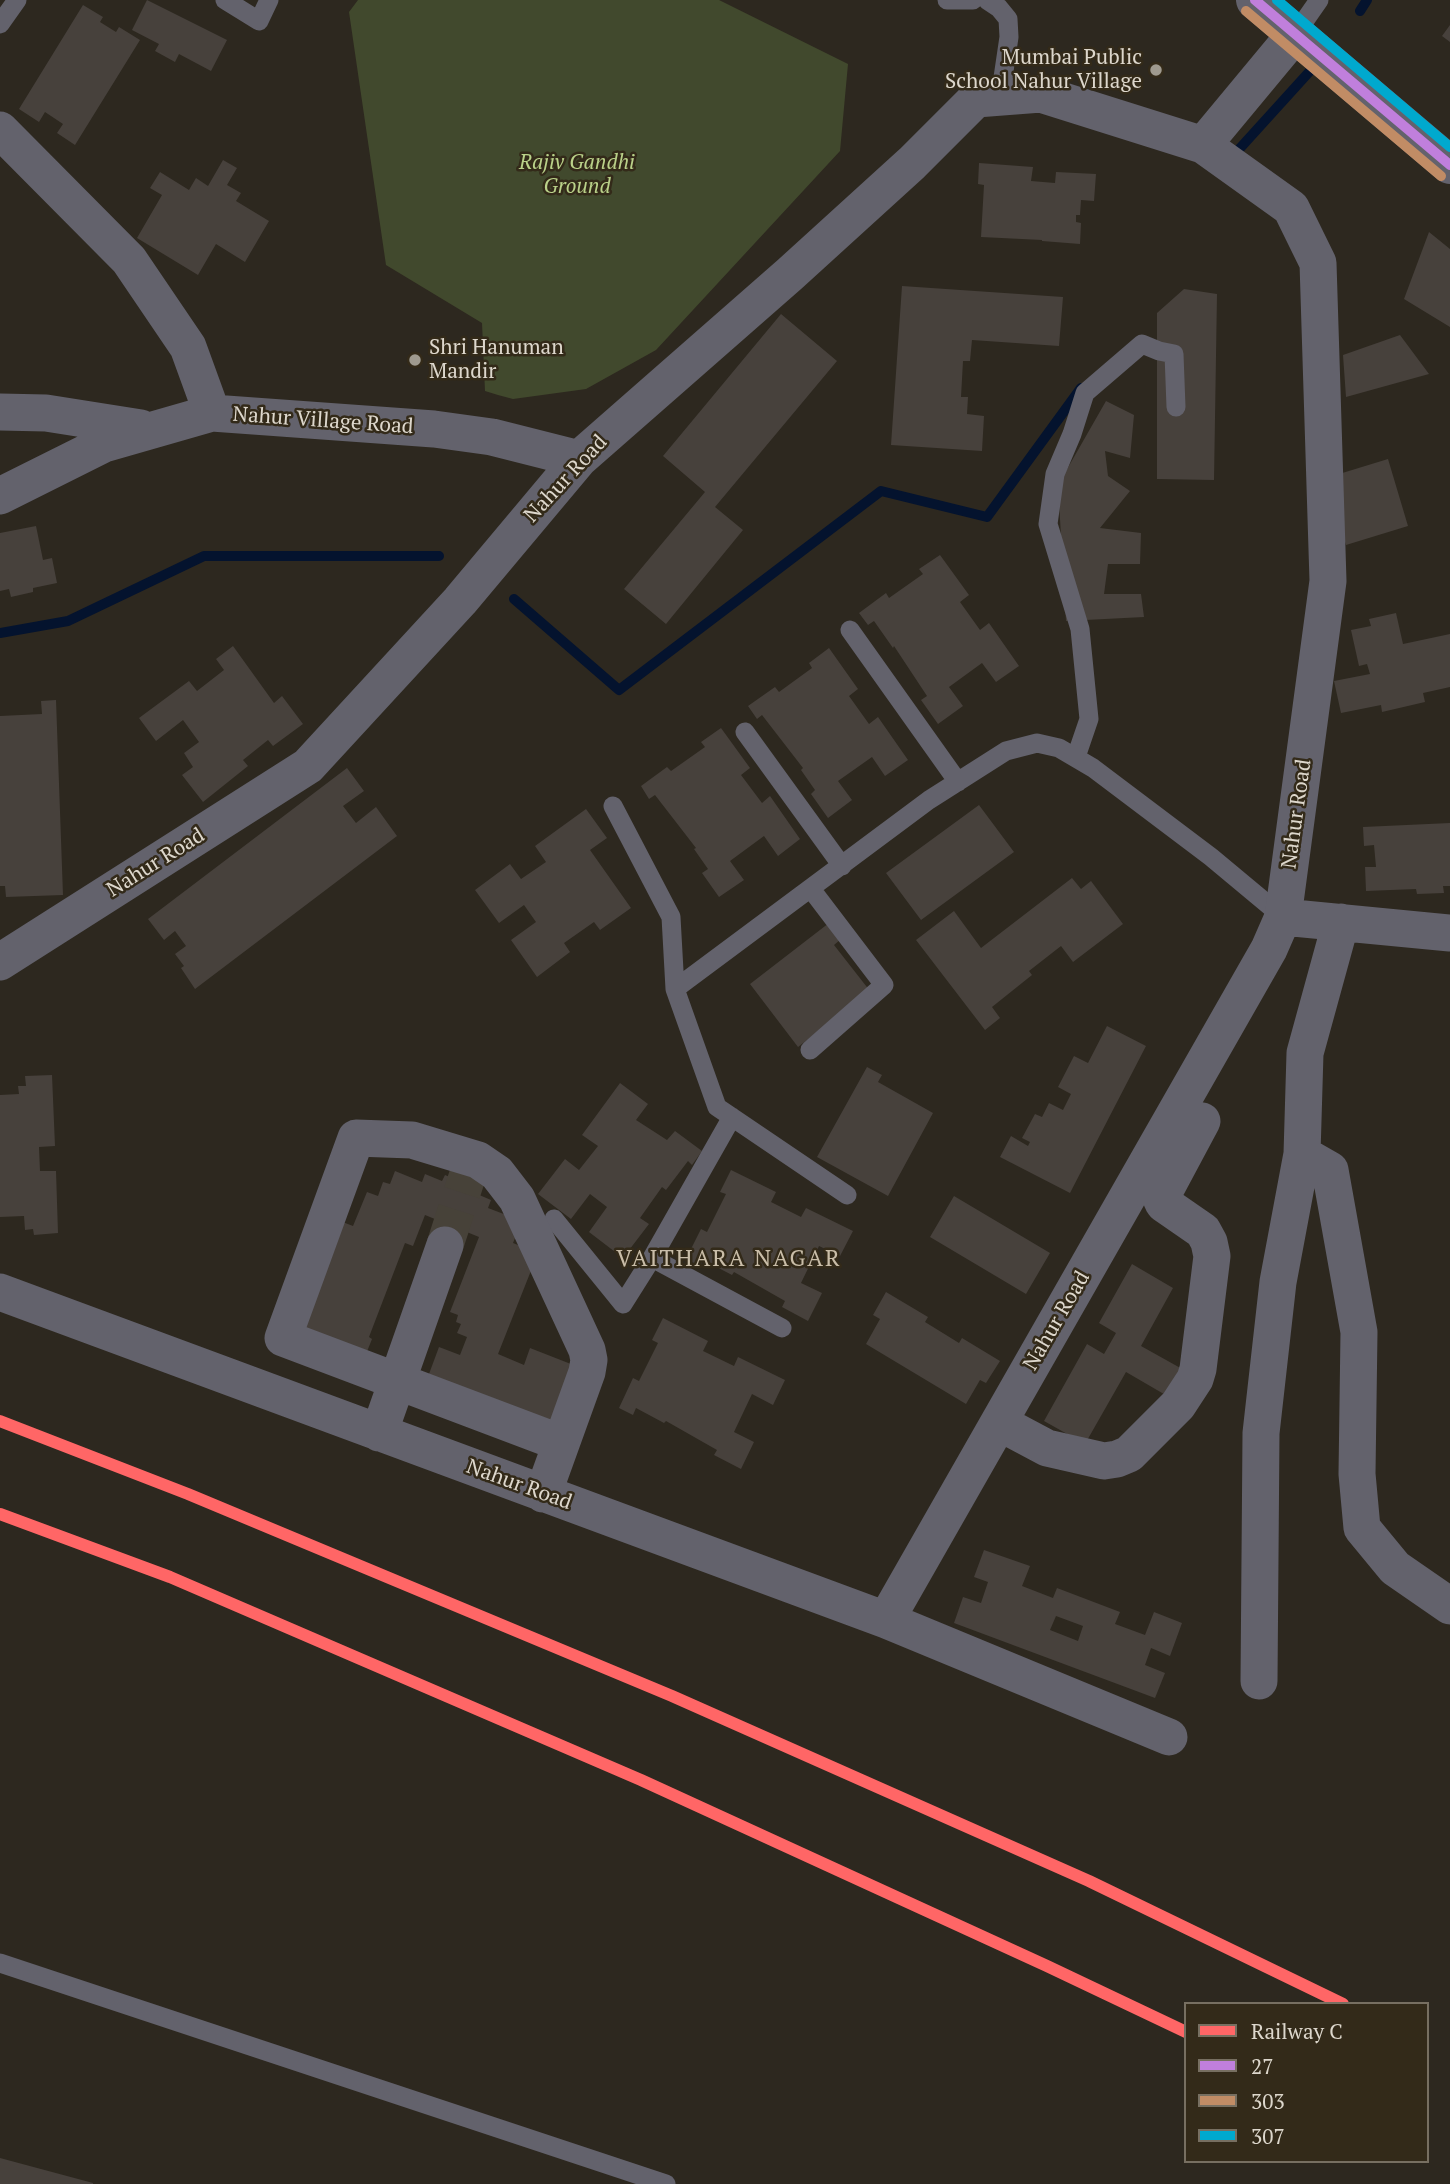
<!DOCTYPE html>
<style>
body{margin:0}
#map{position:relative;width:1450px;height:2184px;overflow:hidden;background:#2d281f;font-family:"PT Serif",serif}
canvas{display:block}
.legend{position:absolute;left:1184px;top:2002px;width:245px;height:161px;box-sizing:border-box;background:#332a19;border:2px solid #776f61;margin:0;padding:9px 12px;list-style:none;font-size:21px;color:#ddd7cc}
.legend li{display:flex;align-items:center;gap:14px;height:35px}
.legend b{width:35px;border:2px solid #776f61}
</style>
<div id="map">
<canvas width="1450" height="2184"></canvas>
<ul class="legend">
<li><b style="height:9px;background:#f66"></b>Railway C</li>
<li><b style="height:9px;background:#c07fdc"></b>27</li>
<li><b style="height:9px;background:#c18c65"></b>303</li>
<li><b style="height:9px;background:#00a9ce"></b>307</li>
</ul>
</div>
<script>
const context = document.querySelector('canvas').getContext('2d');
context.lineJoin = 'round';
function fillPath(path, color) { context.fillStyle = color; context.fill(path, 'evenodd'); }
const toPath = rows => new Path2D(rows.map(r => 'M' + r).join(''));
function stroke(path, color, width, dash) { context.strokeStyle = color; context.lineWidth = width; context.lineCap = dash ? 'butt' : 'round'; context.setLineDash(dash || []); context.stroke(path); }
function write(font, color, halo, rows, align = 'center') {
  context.font = font + ' "PT Serif",serif'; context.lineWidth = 5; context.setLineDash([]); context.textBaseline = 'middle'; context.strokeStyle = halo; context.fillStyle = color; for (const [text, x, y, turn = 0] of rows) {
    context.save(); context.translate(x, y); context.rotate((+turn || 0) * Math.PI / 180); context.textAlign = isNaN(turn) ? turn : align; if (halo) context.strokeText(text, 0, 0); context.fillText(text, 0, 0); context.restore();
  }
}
fillPath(toPath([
 [358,0,719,0,848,64,840,151,656,350,586,389,513,399,498,395,485,391,482,323,386,265,349,12]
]), '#41492d');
stroke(toPath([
 [1360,11,1367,0],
 [1232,157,1310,71],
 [514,599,619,690,881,491,987,517,1081,388],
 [0,633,68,621,204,556,439,556]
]), '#04132e', 10);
fillPath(toPath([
 [147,0,227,40,211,71,179,54,175,62,155,51,159,44,132,30],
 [83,5,103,17,100,22,116,32,119,27,140,40,75,145,57,133,63,124,45,112,39,122,19,109],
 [1450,25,1450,42,1442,36],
 [223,160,237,168,227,185,241,193,236,201,269,221,245,262,216,244,198,275,137,238,162,195,150,188,160,172,189,190,196,178,208,186],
 [979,163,1033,167,1031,181,1055,183,1056,172,1096,174,1094,201,1081,200,1080,215,1076,215,1076,222,1081,223,1080,244,1042,241,1042,240,981,237,984,185,978,184],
 [1429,232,1450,249,1450,327,1404,299],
 [902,286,1063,297,1059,346,972,340,970,361,963,361,961,397,968,397,967,414,984,416,982,451,891,445],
 [1184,289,1217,294,1214,480,1157,479,1157,313],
 [781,314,837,361,715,507,743,530,666,624,624,589,705,492,663,456],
 [1400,335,1429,374,1346,397,1343,355],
 [1106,401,1134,415,1130,458,1105,451,1108,476,1130,491,1100,528,1141,533,1140,564,1108,564,1104,594,1141,594,1144,617,1066,621,1058,485],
 [1388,459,1408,526,1346,545,1326,478],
 [36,526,43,560,52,558,57,583,33,588,33,592,11,597,9,589,0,591,0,533],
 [940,555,969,595,960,602,980,630,989,623,1019,666,996,682,982,663,949,687,963,706,938,724,921,700,927,696,894,646,893,648,874,621,868,625,859,613,886,593,889,598,923,574,919,569],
 [1396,613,1403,644,1450,634,1450,687,1423,693,1425,702,1382,712,1381,705,1341,713,1334,681,1370,674,1367,664,1359,666,1351,630,1371,626,1369,619],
 [233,646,274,703,282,696,303,724,273,746,268,740,243,760,248,766,203,802,182,775,193,767,184,753,199,742,183,720,156,741,139,718,189,681,197,691,224,670,216,659],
 [829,648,858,689,849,696,869,724,878,717,908,760,885,776,872,757,838,781,852,800,828,818,811,794,815,790,801,770,803,768,762,715,757,719,748,706,775,687,779,692,812,668,809,663],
 [56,700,63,895,6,897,5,886,0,886,0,716,42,714,41,701],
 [721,728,750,768,741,775,762,803,770,796,800,839,778,856,764,836,730,861,744,880,719,897,702,873,708,869,694,849,696,848,655,795,649,799,641,786,667,767,671,771,705,747,701,742],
 [347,768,364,791,343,806,356,823,376,807,397,836,195,989,181,968,184,966,175,954,186,946,175,931,164,940,148,919],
 [979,805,1014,852,921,920,886,873],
 [586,809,607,838,590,850,631,908,600,930,594,922,564,943,570,952,537,977,511,940,536,922,524,905,499,923,475,890,510,864,521,879,546,862,535,846],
 [1450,823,1450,886,1443,886,1444,893,1417,894,1416,889,1366,891,1365,867,1376,867,1374,845,1364,846,1363,827],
 [1072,878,1081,889,1091,881,1123,924,1073,962,1061,946,1029,971,1032,975,992,1007,1000,1018,985,1030,916,940,954,911,981,948],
 [829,923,841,939,834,945,870,991,798,1047,750,984],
 [1107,1026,1146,1046,1070,1193,1000,1157,1011,1136,1028,1146,1030,1142,1022,1138,1035,1114,1042,1117,1049,1103,1063,1110,1071,1094,1058,1087,1074,1056,1088,1063],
 [867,1067,882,1075,878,1082,933,1113,888,1196,817,1157],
 [52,1075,55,1146,39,1147,40,1171,56,1171,58,1233,34,1235,33,1229,25,1230,24,1216,0,1217,0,1095,19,1094,18,1086,26,1086,25,1076],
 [620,1083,648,1104,636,1120,667,1140,675,1131,702,1151,692,1165,688,1161,666,1190,662,1187,640,1218,649,1224,623,1258,589,1232,607,1207,590,1194,571,1219,538,1194,565,1159,579,1170,598,1146,582,1135],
 [731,1170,776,1192,771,1202,801,1217,806,1208,853,1231,840,1256,819,1246,801,1283,822,1293,808,1321,782,1307,785,1301,734,1272,732,1275,703,1260,700,1266,686,1259,701,1229,707,1232,726,1194,720,1192],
 [395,1171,422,1182,425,1174,442,1181,445,1175,479,1189,477,1194,491,1200,488,1208,522,1221,513,1243,538,1253,498,1354,524,1365,530,1348,576,1366,551,1431,426,1382,439,1347,460,1355,467,1337,457,1333,461,1324,456,1322,458,1315,450,1312,479,1237,425,1215,413,1246,405,1243,369,1337,372,1339,364,1359,296,1335,340,1221,353,1226,367,1192,378,1196,383,1182,390,1184],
 [954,1196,1050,1253,1026,1294,930,1237],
 [1132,1264,1173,1288,1141,1346,1184,1370,1169,1397,1126,1372,1085,1444,1044,1421,1087,1344,1104,1354,1116,1333,1099,1323],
 [886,1292,928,1317,925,1322,959,1343,962,1338,1000,1361,986,1383,980,1380,966,1404,866,1344,880,1319,873,1315],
 [663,1318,708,1341,703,1351,734,1366,738,1357,785,1380,773,1405,752,1394,734,1432,754,1442,741,1469,714,1455,717,1450,666,1421,664,1423,636,1408,633,1415,619,1408,633,1378,639,1381,658,1343,652,1340],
 [984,1550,1030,1566,1022,1586,1053,1598,1057,1588,1120,1612,1115,1624,1145,1635,1154,1612,1182,1623,1170,1656,1151,1648,1145,1665,1165,1673,1155,1698,954,1623,963,1597,981,1603,988,1582,974,1577],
 [1056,1616,1083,1626,1078,1641,1050,1630],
 [0,2158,93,2183,93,2184,0,2184]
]), '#47413c');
stroke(toPath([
 [445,1245,468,1174]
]), '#474239', 37, [37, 18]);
stroke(toPath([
 [225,0,259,21,269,0],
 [947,0,973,0],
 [987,0,999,8,1008,19,1009,37,1000,98],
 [0,24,17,0],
 [1296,33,1319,0],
 [850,630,958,782],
 [745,732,842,866],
 [1076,757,1089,719,1080,629,1048,524,1055,474,1072,434,1085,393,1142,344,1159,351,1174,354,1176,407],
 [613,806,671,917,675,989,717,1107,847,1195],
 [675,989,929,800,1006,751,1037,743,1059,748,1093,768,1211,857,1283,917],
 [810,1050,884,985,811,889],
 [732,1117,652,1258,782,1328],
 [554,1219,623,1304,652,1258],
 [0,1963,666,2184]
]), '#63626c', 19);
stroke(toPath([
 [0,130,129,260,188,347,212,413,434,429,492,437,579,459],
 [1203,145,1296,33],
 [0,412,46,413,141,428],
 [0,496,104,444,212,413],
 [1283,917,1450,933],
 [1341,922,1305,1053,1302,1154,1330,1170,1359,1332,1357,1474,1362,1528,1395,1568,1450,1606],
 [0,962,308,766,460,601,579,459,790,274,912,163,976,99,1041,94,1203,145,1291,208,1318,263,1328,581,1283,917,1269,949,886,1620,0,1292],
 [1000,1423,1047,1448,1104,1461,1117,1459,1129,1454,1178,1405,1195,1379,1198,1369,1212,1256,1209,1242,1203,1231,1164,1204,1162,1201,1163,1194,1202,1121],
 [379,1433,445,1245],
 [543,1494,587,1372,589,1360,587,1350,517,1199,497,1173,478,1160,412,1140,356,1138,283,1338,561,1443],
 [886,1620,1169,1737],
 [1259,1681,1261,1433,1278,1282,1302,1154]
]), '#63626c', 37);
stroke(toPath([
 [1255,0,1450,165]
]), '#63626c', 38);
stroke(toPath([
 [1255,0,1450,165]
]), '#c07fdc', 10);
stroke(toPath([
 [1246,11,1441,176]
]), '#c18c65', 10);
stroke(toPath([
 [1277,0,1450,147]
]), '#00a9ce', 10);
stroke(toPath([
 [0,1421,188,1494,672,1696,1089,1881,1343,2004],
 [0,1514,170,1577,641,1780,1047,1966,1186,2032]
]), '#f66', 12);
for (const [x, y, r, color] of [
 [1156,70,7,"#9f9a8f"],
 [415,360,7,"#9f9a8f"]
]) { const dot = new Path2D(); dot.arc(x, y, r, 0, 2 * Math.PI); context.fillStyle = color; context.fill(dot); stroke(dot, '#332a19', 2.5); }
write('21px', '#ddd7cc', '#332a19', [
 ["Mumbai Public",1142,58],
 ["School Nahur Village",1142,82],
 ["Shri Hanuman",429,348,"left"],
 ["Mandir",429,372,"left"]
], 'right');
write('italic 21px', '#bad189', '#332a19', [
 ["Rajiv Gandhi",577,163],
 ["Ground",577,187]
]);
write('21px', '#ddd7cc', '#332a19', [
 ["Nahur Village Road",323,421,4],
 ["Nahur Road",566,479,-47],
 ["Nahur Road",1297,814,-82],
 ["Nahur Road",156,863,-32],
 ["Nahur Road",1057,1321,-60],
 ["Nahur Road",519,1485,20]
]);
context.letterSpacing = '2px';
write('23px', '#c9bda8', '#332a19', [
 ["VAITHARA NAGAR",729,1259]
]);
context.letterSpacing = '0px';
</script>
